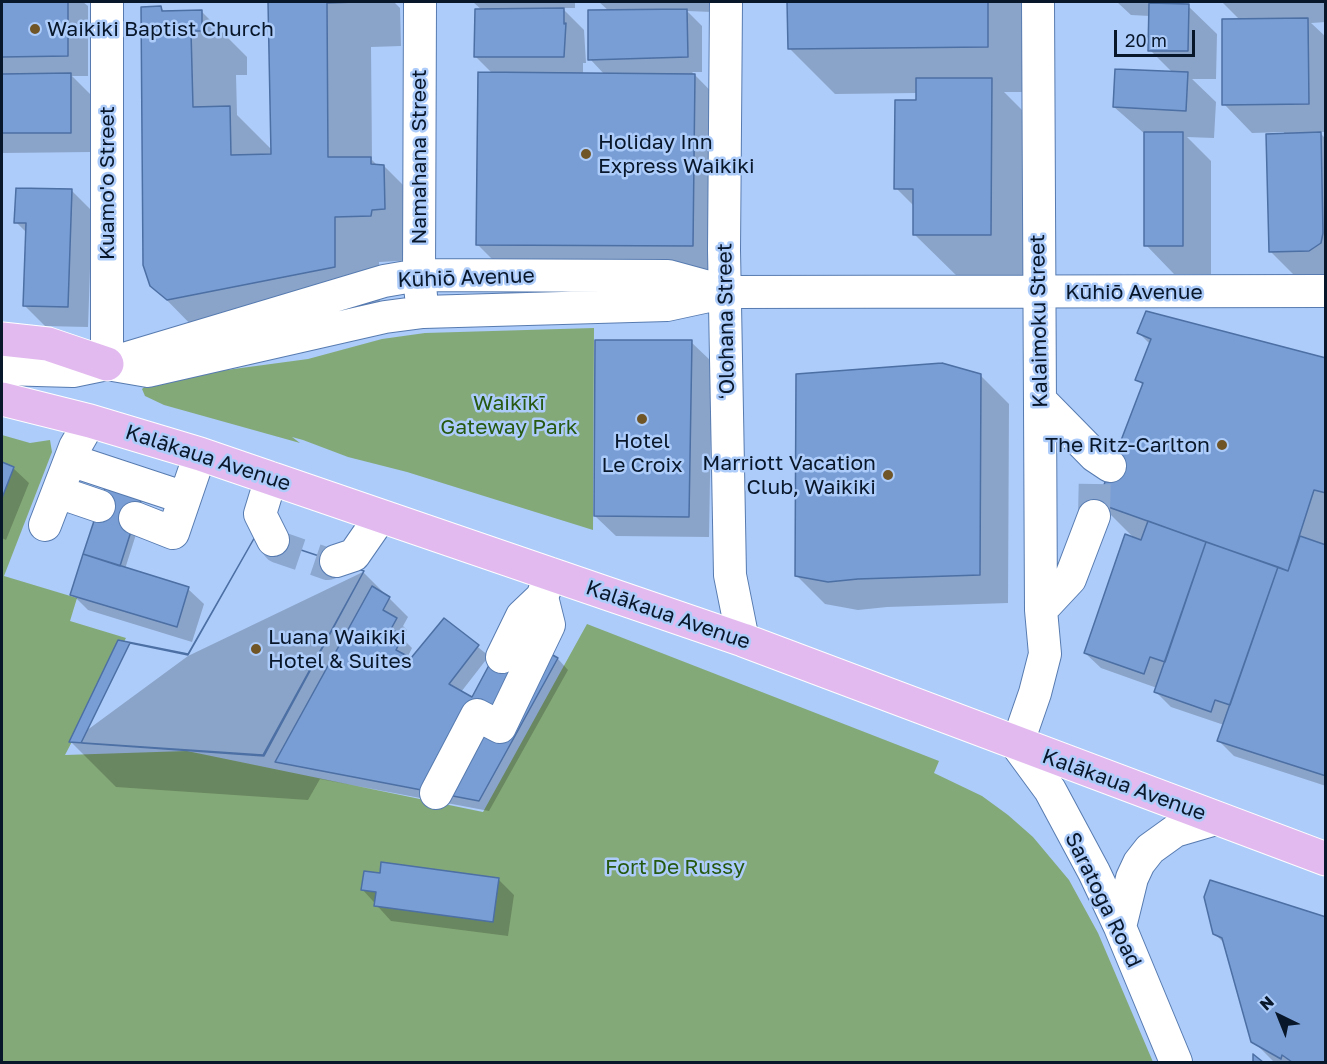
<!DOCTYPE html>
<meta charset="utf-8">
<style>
body{margin:0}
#map{position:relative;width:1327px;height:1064px;overflow:hidden;background:#adccfa;font-family:"Golos Text",sans-serif}
canvas{display:block}
.frame{position:absolute;inset:0;border:3px solid #09172b;pointer-events:none}
.north{position:absolute;left:1249px;top:986px;width:60px;height:60px;-webkit-text-stroke:4px #adccfa;paint-order:stroke;rotate:317deg;font-size:16px;font-weight:700;line-height:24px;text-align:center;color:#09172b}
.north::after{content:'';display:block;margin:auto;width:21px;height:27px;background:#09172b;clip-path:polygon(50% 0,100% 100%,50% 72%,0 100%)}
.scale{position:absolute;left:1114px;top:30px;width:81px;height:27px;box-sizing:border-box;border:3px solid #09172b;border-top:0;padding-left:8px;font-size:18px;line-height:21px;white-space:nowrap;color:#09172b;-webkit-text-stroke:4px #adccfa;paint-order:stroke}
</style>
<div id="map">
<canvas width="1327" height="1064"></canvas>
<div class="frame"></div>
<div class="north">N</div>
<div class="scale">20 m</div>
</div>
<script>
const context = document.querySelector('canvas').getContext('2d');
context.lineJoin = 'round';
function fillPath(path, color) { context.fillStyle = color; context.fill(path, 'evenodd'); }
const toPath = rows => new Path2D(rows.map(r => 'M' + r).join(''));
function stroke(path, color, width, dash) { context.strokeStyle = color; context.lineWidth = width; context.lineCap = dash ? 'butt' : 'round'; context.setLineDash(dash || []); context.stroke(path); }
function write(font, color, halo, rows, align = 'center') {
  context.font = font + ' "Golos Text",sans-serif'; context.lineWidth = 5; context.setLineDash([]); context.textBaseline = 'middle'; context.strokeStyle = halo; context.fillStyle = color; for (const [text, x, y, turn = 0] of rows) {
    context.save(); context.translate(x, y); context.rotate((+turn || 0) * Math.PI / 180); context.textAlign = isNaN(turn) ? turn : align; if (halo) context.strokeText(text, 0, 0); context.fillText(text, 0, 0); context.restore();
  }
}
fillPath(toPath([
 [594,328,593,530,407,472,348,457,303,440,292,437,300,443,164,405,145,396,142,389,152,380,308,359,382,339,425,333],
 [2,435,30,443,50,440,52,452,4,576,77,598,70,621,126,638,65,755,187,751,483,812,587,624,939,761,934,773,982,796,1008,815,1033,837,1069,880,1098,933,1153,1062,2,1062]
]), '#84a978');
fillPath(toPath([
 [2,2,83,2,88,6,88,76,72,76,91,95,91,152,2,153],
 [270,2,394,2,400,8,401,46,371,47,372,160,378,166,384,166,429,211,416,260,379,262,380,311,205,339,152,285,161,8,165,12,202,12,247,57,247,75,236,75,237,115,272,150],
 [473,2,575,2,575,8,562,8,584,30,586,63,583,63,583,74,605,75,590,59,609,11,599,2,713,2,713,12,687,11,702,26,702,72,692,72,740,121,738,292,523,290,478,245,493,74,476,57,482,10],
 [789,2,1033,2,1034,92,1004,92,1037,125,1036,279,960,279,914,234,915,207,896,188,917,93,835,94,789,48],
 [1117,2,1180,2,1180,5,1188,6,1217,34,1216,79,1192,79,1216,102,1214,138,1187,137,1211,161,1211,274,1174,274,1146,245,1146,135,1114,107,1173,73,1150,50,1150,16,1131,15],
 [1222,2,1326,2,1326,22,1311,23,1326,37,1326,132,1319,132,1326,139,1326,279,1299,280,1270,251,1284,132,1252,133,1224,104,1240,20],
 [72,191,92,211,88,327,45,326,25,306,27,233,16,222],
 [1139,333,1326,360,1326,786,1234,756,1218,740,1224,725,1171,707,1156,692,1157,688,1101,668,1085,653,1136,540,1098,502,1143,385,1137,379,1150,344],
 [691,342,712,362,709,537,616,536,595,516],
 [980,375,1009,404,1008,603,887,607,858,610,825,604,797,576],
 [2,463,13,468,29,483,6,540,2,538],
 [141,501,145,506,125,569,188,589,204,604,192,642,88,610,72,594],
 [363,572,408,617,403,626,407,630,402,638,412,648,407,658,411,660,444,620,489,656,461,692,473,699,536,647,558,659,568,670,489,811,320,779,308,800,116,787,71,742,188,656],
 [499,880,514,895,508,936,391,921,362,889],
 [1326,920,1326,1062,1274,1062,1253,1041,1226,945,1215,934]
]), '#0003');
const building = toPath([
 [2,2,68,2,68,56,2,57,2,2],
 [268,2,356,2,327,3,328,157,371,157,371,164,384,165,385,209,372,210,371,216,335,217,335,267,167,300,150,286,143,265,141,7,161,6,162,11,202,10,202,31,191,31,193,107,230,106,231,155,271,154,268,2],
 [787,2,988,2,988,47,788,49,787,2],
 [1149,3,1189,4,1188,51,1148,51,1149,3],
 [564,8,564,24,566,23,564,57,474,57,475,9,564,8],
 [687,9,688,57,588,60,588,10,687,9],
 [1308,18,1309,104,1222,105,1222,19,1308,18],
 [1115,69,1188,72,1186,111,1113,107,1115,69],
 [478,72,695,74,693,246,476,245,478,72],
 [71,73,71,133,2,133,2,74,71,73],
 [916,78,992,78,991,235,913,235,913,189,894,189,895,100,916,100,916,78],
 [1144,132,1183,132,1183,246,1144,246,1144,132],
 [1321,132,1323,233,1321,243,1309,251,1269,252,1266,134,1321,132],
 [16,188,72,189,68,307,23,306,26,223,14,223,16,188],
 [1146,311,1326,358,1326,493,1314,490,1288,571,1097,503,1143,383,1135,380,1151,339,1137,333,1146,311],
 [595,340,692,340,689,517,594,516,595,340],
 [942,363,981,374,980,575,858,579,828,582,795,576,796,374,942,363],
 [2,462,14,467,2,498,2,462],
 [105,488,141,500,120,566,83,554,105,488],
 [1148,521,1206,542,1165,662,1150,657,1144,674,1084,653,1125,534,1141,540,1148,521],
 [256,535,364,571,264,756,81,743,130,643,188,655,256,535],
 [256,535,364,571,263,755,69,742,118,640,188,654,256,535],
 [1300,536,1326,545,1326,776,1217,741,1278,567,1288,571,1300,536],
 [1206,542,1278,567,1230,705,1215,700,1211,712,1154,692,1206,542],
 [83,554,189,587,177,627,70,595,83,554],
 [372,586,390,597,383,610,397,618,391,629,403,636,396,650,411,658,444,618,479,645,449,684,472,697,495,654,535,645,558,658,479,801,275,762,372,586],
 [381,862,499,878,493,922,374,906,376,892,361,890,364,871,380,873,381,862],
 [1210,880,1326,917,1326,1062,1292,1062,1282,1055,1281,1059,1251,1042,1222,938,1213,934,1204,897,1210,880],
 [1253,1054,1263,1062,1253,1062,1253,1054]
]);
fillPath(building, '#789ed5');
stroke(building, '#4c6fa4', 1.5);
stroke(toPath([
 [1094,516,1095,471],
 [273,540,278,547,328,564,336,561]
]), '#8ca8d1', 32, [32, 16]);
const minor = toPath([
 [420,2,419,275,421,296],
 [726,2,724,250,730,575,743,640],
 [1038,2,1041,610,1045,654,1035,693,1017,745,1050,790,1094,872,1120,927,1176,1062],
 [107,364,148,371,385,317,423,312,667,305,727,292,1326,291],
 [107,364,107,2],
 [2,369,73,371,107,364,384,281,419,275,668,276,723,291],
 [1040,400,1095,456,1110,466],
 [70,460,185,498],
 [271,478,260,514,273,540],
 [58,492,99,506],
 [135,518,173,533,200,454],
 [45,525,75,447,90,421],
 [336,561,354,555,381,516],
 [1041,610,1070,579,1094,516],
 [502,657,522,616,542,597],
 [436,793,477,715,500,727,549,625,542,597,551,574],
 [1120,927,1132,878,1139,863,1150,849,1175,831,1216,819]
]);
const major = toPath([
 [2,339,48,344,107,364],
 [2,399,90,421,200,454,743,640,1326,859]
]);
stroke(minor, '#577bb0', 34);
stroke(major, '#fff', 35);
stroke(minor, '#fff', 32);
stroke(major, '#e3baef', 33);
for (const [x, y, r, color] of [
 [35,29,6,"#705527"],
 [586,154,6,"#705527"],
 [642,419,6,"#705527"],
 [1222,445,6,"#705527"],
 [888,475,6,"#705527"],
 [256,649,6,"#705527"]
]) { const dot = new Path2D(); dot.arc(x, y, r, 0, 2 * Math.PI); context.fillStyle = color; context.fill(dot); stroke(dot, '#adccfa', 2); }
write('21px', '#09172b', '#adccfa', [
 ["Waikiki Baptist Church",47,29],
 ["Holiday Inn",598,142],
 ["Express Waikiki",598,166],
 ["Hotel",642,441,"center"],
 ["Le Croix",642,465,"center"],
 ["The Ritz-Carlton",1210,445,"right"],
 ["Marriott Vacation",876,463,"right"],
 ["Club, Waikiki",876,487,"right"],
 ["Luana Waikiki",268,637],
 ["Hotel & Suites",268,661]
], 'left');
write('21px', '#09172b', '#adccfa', [
 ["Namahana Street",419,157,-90],
 ["Kuamo'o Street",107,183,-90],
 ["Kūhiō Avenue",466,278,-2],
 ["Kūhiō Avenue",1134,292],
 ["ʻOlohana Street",726,321,-91],
 ["Kalaimoku Street",1039,321,-91],
 ["Kalākaua Avenue",208,458,18],
 ["Kalākaua Avenue",668,615,19],
 ["Kalākaua Avenue",1124,785,20],
 ["Saratoga Road",1103,900,64]
]);
write('21px', '#275911', '#adccfa', [
 ["Waikīkī",509,403],
 ["Gateway Park",509,427],
 ["Fort De Russy",675,867]
]);
</script>
